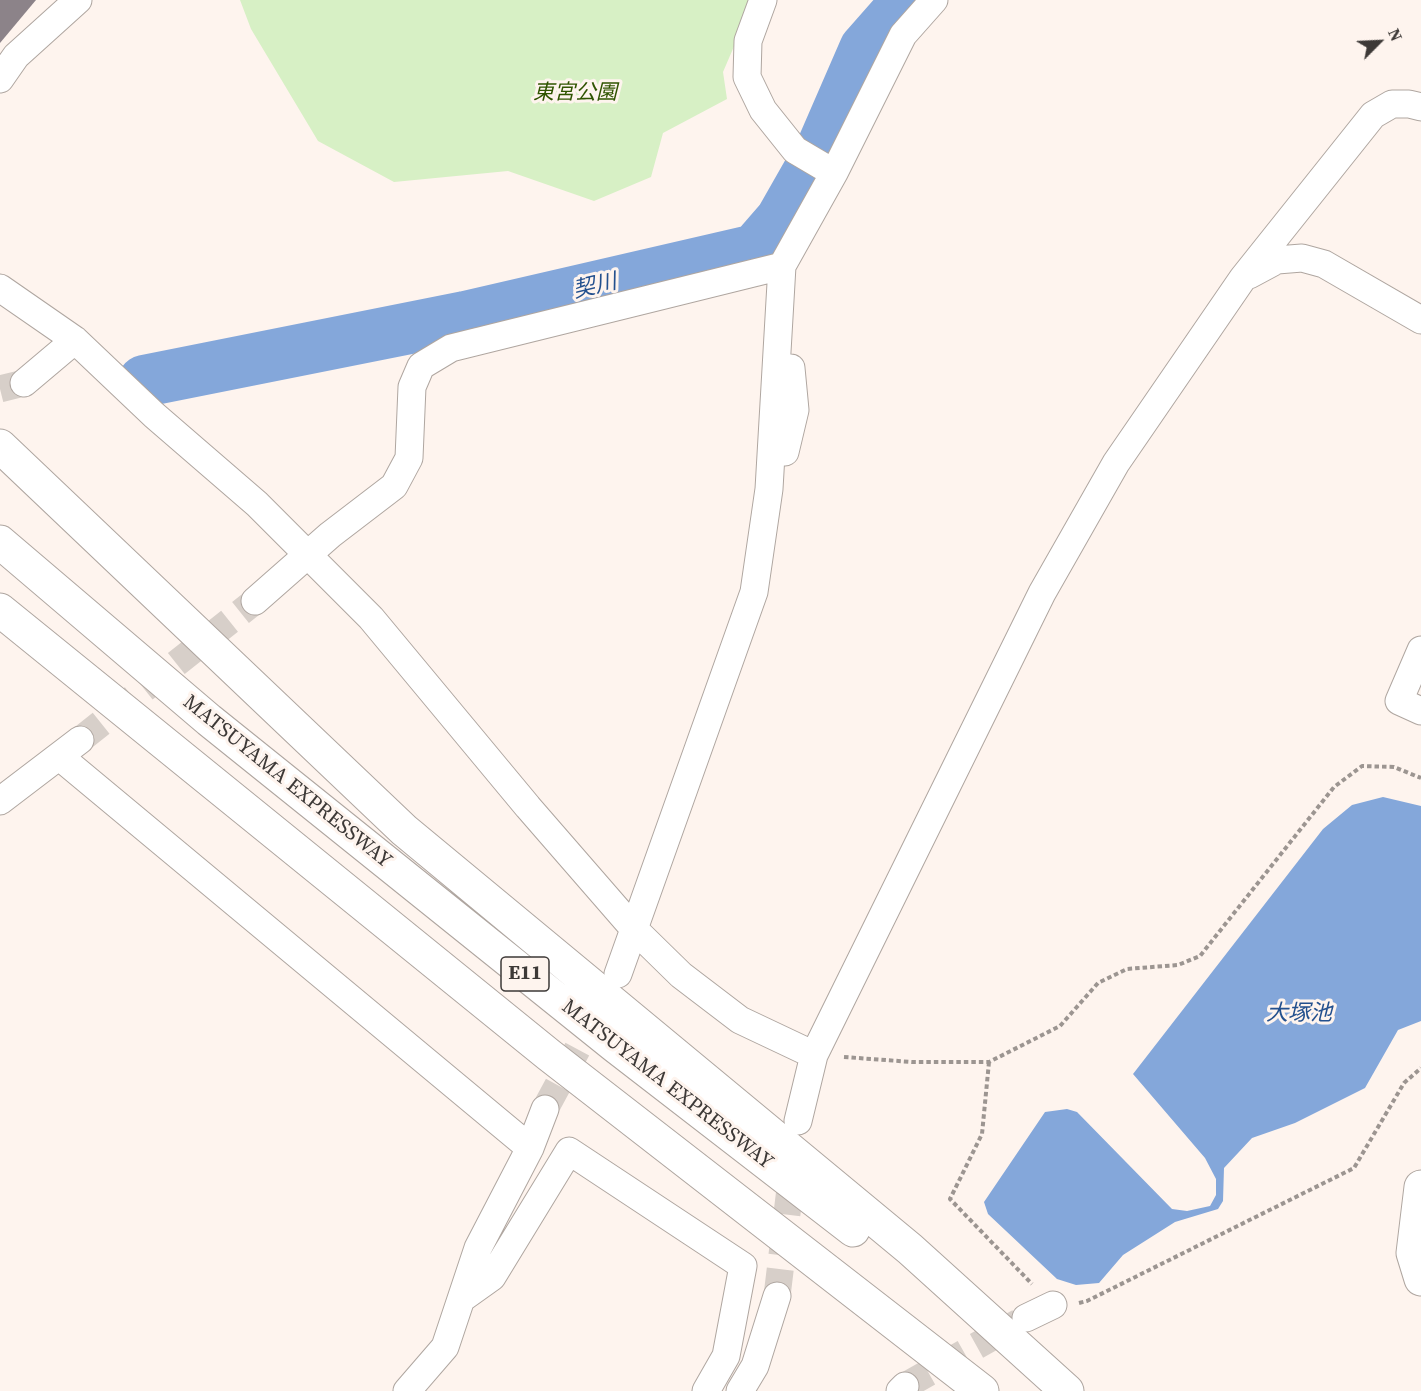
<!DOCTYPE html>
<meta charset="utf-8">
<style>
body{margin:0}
#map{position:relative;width:1421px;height:1391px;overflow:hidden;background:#fef4ee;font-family:"Source Serif 4",serif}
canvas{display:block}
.north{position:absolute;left:1349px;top:12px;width:60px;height:60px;-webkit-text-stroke:4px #fef4ee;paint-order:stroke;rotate:66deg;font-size:16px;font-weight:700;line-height:24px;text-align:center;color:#3d3937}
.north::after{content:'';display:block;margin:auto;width:21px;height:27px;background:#3d3937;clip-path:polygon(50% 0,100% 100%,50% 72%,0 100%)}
</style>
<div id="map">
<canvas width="1421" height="1391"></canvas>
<div class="north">N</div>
</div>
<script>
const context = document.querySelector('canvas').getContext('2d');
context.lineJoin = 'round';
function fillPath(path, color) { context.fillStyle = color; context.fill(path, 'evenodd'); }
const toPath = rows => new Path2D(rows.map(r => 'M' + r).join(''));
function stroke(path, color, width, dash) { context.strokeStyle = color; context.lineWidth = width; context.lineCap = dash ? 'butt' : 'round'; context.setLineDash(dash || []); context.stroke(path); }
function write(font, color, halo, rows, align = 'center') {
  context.font = font + ' "Source Serif 4","Noto Sans JP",serif'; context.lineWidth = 6; context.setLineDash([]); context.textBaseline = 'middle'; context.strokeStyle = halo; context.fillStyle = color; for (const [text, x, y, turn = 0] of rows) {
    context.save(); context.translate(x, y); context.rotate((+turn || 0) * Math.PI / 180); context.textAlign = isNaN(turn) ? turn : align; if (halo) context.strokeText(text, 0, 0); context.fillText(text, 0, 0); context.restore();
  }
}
fillPath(toPath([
 [240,0,754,0,723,72,727,99,663,133,651,177,594,201,508,171,394,182,318,141,251,29]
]), '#d7f0c5');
fillPath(toPath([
 [1383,797,1421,806,1421,1021,1398,1030,1365,1088,1295,1123,1252,1138,1224,1168,1223,1201,1218,1209,1175,1222,1123,1255,1099,1283,1076,1285,1057,1279,988,1214,984,1202,1045,1112,1067,1109,1077,1112,1172,1209,1187,1211,1210,1206,1216,1195,1216,1179,1205,1158,1133,1074,1323,829,1352,805]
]), '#84a7da');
stroke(toPath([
 [144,381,465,317,755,250,781,220,822,148,865,49,908,0]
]), '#84a7da', 52);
fillPath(toPath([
 [0,0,36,0,0,43]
]), '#8c8389');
stroke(toPath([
 [0,389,24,383],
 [80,740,255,601],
 [545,1109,599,1009],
 [777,1296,793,1164],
 [905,1386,1019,1322]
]), '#d7cfc9', 27, [27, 14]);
const street = toPath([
 [763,0,748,41,747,77,763,110,795,150,834,173],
 [0,79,16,56,78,0],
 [1249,275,1277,260,1302,258,1324,264,1421,320],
 [0,288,75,340,154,415,257,504,371,618,528,807,634,929,681,975,740,1020,814,1055],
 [24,383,75,340],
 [785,452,795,410,791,368],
 [255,601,330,535,394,486,409,458,412,387,421,366,451,348,782,266],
 [1421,650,1399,701,1421,711],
 [60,757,530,1148],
 [0,801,80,740],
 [618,974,754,592,769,489,782,266,834,173,903,35,934,0],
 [798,1121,814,1055,1042,593,1116,463,1243,278,1373,115,1392,104,1409,104,1421,107],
 [464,1297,492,1277,569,1151,743,1266,726,1356,706,1391],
 [1026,1318,1053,1305],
 [407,1391,445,1347,478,1248,530,1148,545,1109],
 [740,1391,755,1366,777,1296],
 [900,1391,905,1386]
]);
const secondary = toPath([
 [1421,1187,1413,1253,1421,1279]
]);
const highway = toPath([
 [0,446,404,830,910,1249,1067,1391],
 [0,542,209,720,615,1046,853,1230],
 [0,610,549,1055,982,1391]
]);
stroke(street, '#afa6a0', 29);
stroke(secondary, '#afa6a0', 35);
stroke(highway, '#afa6a0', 35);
stroke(toPath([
 [844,1057,912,1062,989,1062,1060,1026,1098,983,1127,969,1178,965,1200,956,1334,787,1362,766,1394,767,1421,778],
 [989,1062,982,1134,950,1199,1032,1284],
 [1079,1303,1087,1301,1354,1168,1404,1083,1421,1068]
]), '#9c9591', 4, [4.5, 3]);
stroke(street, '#fff', 27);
stroke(secondary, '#fff', 33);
stroke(highway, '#fff', 33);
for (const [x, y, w] of [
 [525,974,48]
]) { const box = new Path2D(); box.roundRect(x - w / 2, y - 17, w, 34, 4.5); context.fillStyle = '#fef4ee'; context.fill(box); stroke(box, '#3d3937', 1.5); }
write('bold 20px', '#3d3937', null, [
 ["E11",525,974]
]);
write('italic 21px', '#2f5400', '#fef4ee', [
 ["東宮公園",575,94]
]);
write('21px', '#3d3937', '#fef4ee', [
 ["MATSUYAMA EXPRESSWAY",287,782,39],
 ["MATSUYAMA EXPRESSWAY",667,1085,38]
]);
write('italic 22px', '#23508e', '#fef4ee', [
 ["契川",595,287,-13],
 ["大塚池",1299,1014]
]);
</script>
